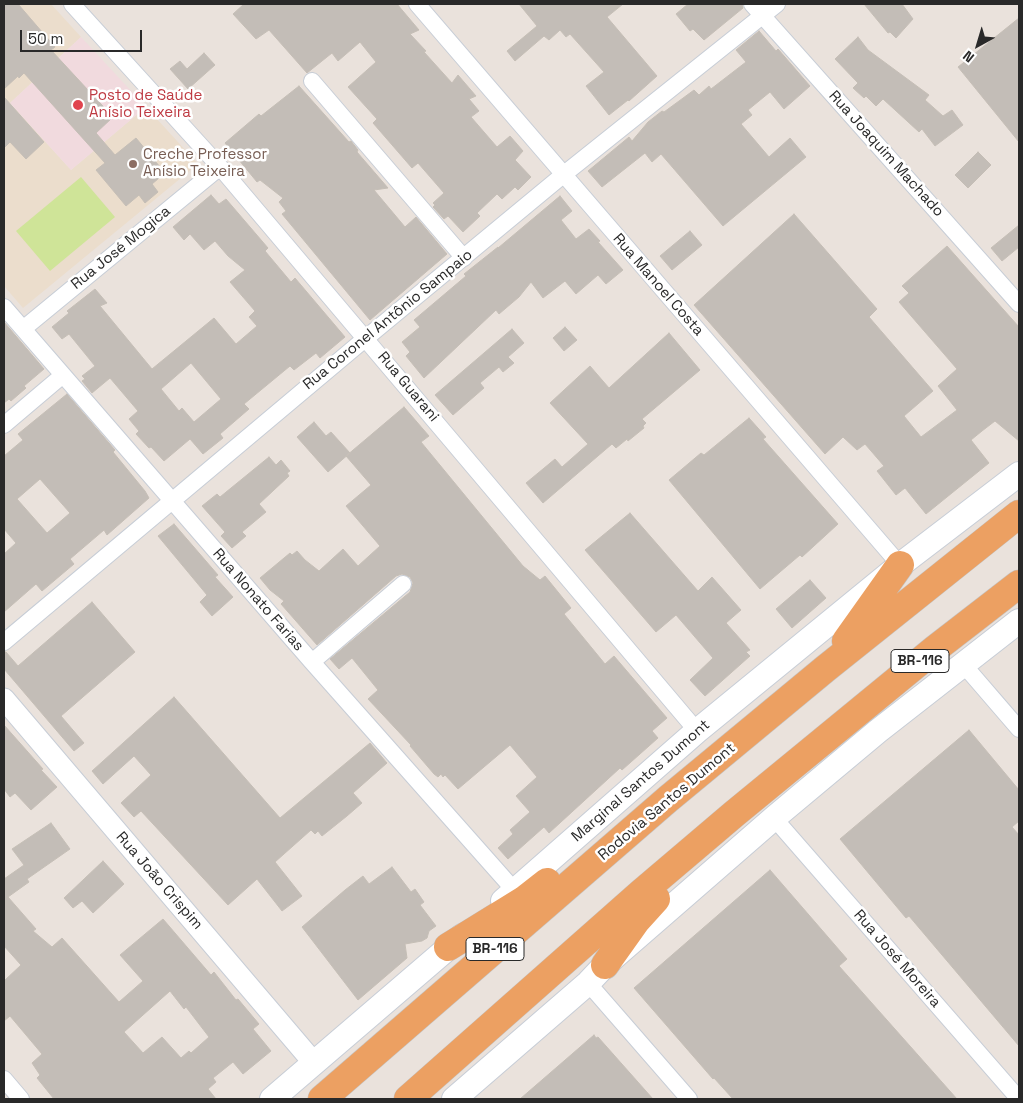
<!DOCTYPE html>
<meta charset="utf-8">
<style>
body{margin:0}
#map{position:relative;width:1023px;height:1103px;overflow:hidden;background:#eae2dc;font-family:"Space Grotesk",sans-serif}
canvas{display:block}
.frame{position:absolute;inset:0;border:5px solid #292929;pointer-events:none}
.north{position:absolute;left:953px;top:20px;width:50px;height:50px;-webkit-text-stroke:4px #fff;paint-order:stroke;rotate:219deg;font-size:14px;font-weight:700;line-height:20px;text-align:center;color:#292929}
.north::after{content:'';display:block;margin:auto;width:18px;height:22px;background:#292929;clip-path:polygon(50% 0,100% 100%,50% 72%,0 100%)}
.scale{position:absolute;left:20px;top:30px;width:122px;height:22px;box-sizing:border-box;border:2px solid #292929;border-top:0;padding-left:6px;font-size:15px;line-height:18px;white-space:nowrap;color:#292929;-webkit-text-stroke:4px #fff;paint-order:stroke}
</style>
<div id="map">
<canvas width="1023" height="1103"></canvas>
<div class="frame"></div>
<div class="north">N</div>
<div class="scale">50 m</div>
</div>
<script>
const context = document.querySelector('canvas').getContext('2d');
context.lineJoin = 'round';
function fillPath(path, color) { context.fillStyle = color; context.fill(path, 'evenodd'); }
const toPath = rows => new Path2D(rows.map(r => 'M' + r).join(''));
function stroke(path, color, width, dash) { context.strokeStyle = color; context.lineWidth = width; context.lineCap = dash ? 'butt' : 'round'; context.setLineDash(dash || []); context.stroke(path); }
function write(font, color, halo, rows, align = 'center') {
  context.font = font + ' "Space Grotesk",sans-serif'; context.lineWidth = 5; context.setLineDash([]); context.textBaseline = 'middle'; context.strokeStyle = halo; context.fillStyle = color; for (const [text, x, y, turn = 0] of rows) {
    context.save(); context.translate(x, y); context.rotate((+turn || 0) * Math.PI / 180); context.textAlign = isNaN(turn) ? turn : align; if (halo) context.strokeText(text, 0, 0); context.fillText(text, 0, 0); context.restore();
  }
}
fillPath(toPath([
 [4,4,51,4,81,37,10,103,71,170,146,107,198,164,23,308,4,286]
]), '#ebddcc');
fillPath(toPath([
 [81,37,146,107,71,170,10,103]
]), '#f1dade');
fillPath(toPath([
 [81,177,115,217,50,271,16,231]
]), '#cfe498');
const building = toPath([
 [4,4,18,4,55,47,51,50,113,117,96,133,115,155,136,138,165,173,152,184,158,192,145,203,139,195,126,206,96,170,105,163,24,73,19,78,18,76,4,89,4,4],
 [244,4,397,4,419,30,410,34,426,51,424,52,452,83,458,75,476,96,469,99,479,111,471,117,497,147,510,136,523,151,515,160,531,177,518,190,515,187,502,199,497,194,477,213,480,216,463,232,448,216,444,219,433,207,435,205,433,203,444,193,418,163,412,168,373,123,377,119,348,87,376,62,360,42,338,61,332,53,307,73,269,30,256,39,233,14,244,4],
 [519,4,623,4,607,17,657,76,629,101,628,100,609,115,586,86,604,72,570,34,566,37,560,30,549,40,544,36,515,61,507,51,537,26,519,4],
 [688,4,742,4,743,8,704,40,693,29,690,31,676,14,688,4],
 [864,4,902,4,913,19,896,38,890,32,888,33,864,4],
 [1019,18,1019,142,958,67,1019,18],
 [759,31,776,51,778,49,810,86,784,109,770,92,748,110,752,115,741,124,769,157,790,138,806,157,723,226,661,154,652,162,645,153,602,187,588,171,629,137,632,141,648,122,662,111,664,112,694,90,699,95,709,86,711,89,746,62,736,50,759,31],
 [858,37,868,50,929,95,925,100,943,116,952,110,963,125,935,146,922,129,919,132,883,99,876,106,866,96,864,98,853,88,858,83,835,59,858,37],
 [204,53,215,65,188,89,170,69,180,61,187,69,204,53],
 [299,86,349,142,351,141,358,150,357,152,388,188,374,190,405,227,416,217,447,254,370,320,282,214,286,211,279,202,283,198,260,180,257,182,225,143,259,114,261,116,299,86],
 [4,97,44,142,26,159,10,142,4,148,4,97],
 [978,152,991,165,968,188,955,175,978,152],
 [211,195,219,204,226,199,268,248,265,251,291,282,295,278,345,337,320,358,316,353,294,370,290,366,244,404,249,409,220,434,223,438,203,454,190,439,164,461,151,447,149,448,136,434,139,431,129,419,138,411,110,378,92,393,82,381,85,379,82,376,95,366,69,334,62,339,52,327,69,313,67,311,95,289,107,303,100,306,152,369,214,318,236,344,257,326,249,317,255,311,230,282,245,270,228,256,215,241,204,250,190,234,184,240,173,227,211,195],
 [191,363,221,399,194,422,182,408,179,411,161,389,191,363],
 [560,196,572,211,561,220,576,239,589,229,600,241,598,242,623,270,606,284,598,275,576,294,565,281,543,298,531,282,519,297,499,314,496,310,424,378,406,356,410,352,402,342,420,327,414,320,466,276,464,274,498,247,498,248,560,196],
 [794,214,877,309,869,317,933,391,904,416,921,437,957,410,938,386,957,369,899,302,909,293,902,286,947,246,1019,327,1019,441,995,421,982,431,971,440,989,463,926,514,905,488,896,495,877,471,884,466,865,444,857,450,843,437,825,454,694,305,794,214],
 [1019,225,1019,247,1002,261,991,248,1019,225],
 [690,231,702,245,672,270,660,256,690,231],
 [4,322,44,369,24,386,26,388,11,401,9,399,4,403,4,322],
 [565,327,577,340,564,351,553,338,565,327],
 [512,329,524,343,508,357,514,363,503,372,499,367,480,383,484,388,453,415,435,395,512,329],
 [669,333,700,370,642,419,646,423,643,426,644,428,628,441,627,439,616,448,612,444,543,503,526,483,555,459,562,467,588,444,550,403,590,366,609,388,669,333],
 [67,394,115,450,113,452,145,491,149,498,107,535,104,530,70,559,74,564,42,591,36,584,4,612,4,554,16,543,4,529,4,456,23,440,18,434,67,394],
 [40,479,70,513,47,533,17,499,40,479],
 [404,407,429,436,421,442,523,566,540,580,545,576,571,608,564,614,605,664,614,656,667,718,652,731,658,738,622,770,620,768,549,833,544,827,508,859,498,848,513,834,510,830,530,812,516,796,537,777,510,745,458,789,445,775,443,777,441,774,438,777,434,774,410,746,411,745,368,699,378,690,352,658,339,669,330,659,410,592,413,583,410,577,402,574,396,576,317,645,281,604,284,601,270,590,260,578,290,553,292,555,297,551,305,560,319,571,343,549,358,566,380,546,346,506,371,485,346,456,404,407],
 [749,418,766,437,763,439,838,524,802,557,800,555,760,589,669,480,701,453,704,455,749,418],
 [314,422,326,436,331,432,350,453,328,472,297,437,314,422],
 [269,457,276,465,281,460,290,471,287,473,289,476,259,504,266,512,242,532,246,536,232,548,221,536,225,532,202,506,217,494,220,497,269,457],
 [630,513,698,591,712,577,741,610,726,623,750,650,746,652,750,656,705,696,690,680,713,658,676,615,656,632,585,550,630,513],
 [174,524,218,575,215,577,233,597,212,616,200,602,207,595,158,536,174,524],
 [810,580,826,598,792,628,776,609,810,580],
 [92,602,135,652,61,716,84,743,74,751,4,669,4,652,6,652,18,666,92,602],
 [174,697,280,818,370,743,387,763,353,793,362,803,347,816,322,836,318,831,315,834,311,830,275,862,302,896,282,911,257,879,228,905,141,811,134,817,121,803,151,775,134,756,103,784,92,771,174,697],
 [4,725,43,769,41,770,57,787,31,810,15,793,10,797,4,789,4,725],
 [969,730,1019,790,1019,821,1012,827,1019,835,1019,1046,909,916,906,918,840,839,969,730],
 [51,823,70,849,27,879,29,882,8,897,36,929,33,931,52,947,62,938,119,1002,143,981,120,955,163,919,211,975,214,972,236,1000,238,999,259,1024,253,1029,271,1051,243,1074,233,1062,213,1078,216,1082,208,1089,216,1099,54,1099,37,1078,40,1075,32,1063,42,1054,10,1016,4,1021,4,981,21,965,4,946,4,879,24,865,12,849,51,823],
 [170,991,184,1009,186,1007,209,1037,191,1053,189,1051,181,1058,162,1037,143,1053,124,1032,170,991],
 [103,861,124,884,93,913,82,901,73,908,64,898,103,861],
 [392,867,411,892,415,889,424,902,420,905,436,926,429,931,427,938,422,941,405,944,407,958,358,1000,302,927,345,890,363,876,369,884,392,867],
 [770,870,847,959,839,966,957,1099,733,1099,714,1078,713,1079,634,988,770,870],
 [594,1035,596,1038,598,1037,653,1099,520,1099,594,1035]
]);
fillPath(building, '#c3bdb7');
stroke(building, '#c5beb6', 1);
const minor = toPath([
 [72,4,220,167,697,731],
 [417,4,900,565],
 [752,4,1019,304],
 [312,81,464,258],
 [4,307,312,662,515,891],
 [23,329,220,167],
 [4,425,63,375],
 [4,642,366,338,563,175,777,4],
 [312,662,403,584],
 [963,664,1019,729],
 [774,818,1019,1099],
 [588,983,689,1099],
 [4,1079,21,1099]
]);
const tertiary = toPath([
 [4,699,314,1063]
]);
const secondary = toPath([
 [503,901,697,731,900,565,1019,474],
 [272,1099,462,936],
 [454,1099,588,983,605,965,774,818,878,731,1019,621]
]);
const trunk = toPath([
 [846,641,900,565],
 [448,947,524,900,547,882],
 [605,965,637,920,656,899],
 [322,1099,668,799,825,669,1019,514],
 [408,1099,641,893,734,814,935,649,1019,584]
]);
stroke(minor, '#c7cdd6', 18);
stroke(tertiary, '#c7cdd6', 23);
stroke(secondary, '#c7cdd6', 26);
stroke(trunk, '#c3c3c3', 29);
stroke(minor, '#fff', 16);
stroke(tertiary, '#fff', 21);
stroke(secondary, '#fff', 24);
stroke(trunk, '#eca062', 28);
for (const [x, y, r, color] of [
 [78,105,6,"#e0444e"],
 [133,164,5,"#8d6e63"]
]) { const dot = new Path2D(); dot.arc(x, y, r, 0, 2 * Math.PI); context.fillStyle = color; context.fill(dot); stroke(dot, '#fff', 2); }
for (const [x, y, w] of [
 [920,661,58],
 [495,949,58]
]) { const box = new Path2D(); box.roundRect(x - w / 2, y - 11.5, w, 23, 4); context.fillStyle = '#fff'; context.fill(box); stroke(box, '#292929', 1); }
write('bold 14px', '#292929', null, [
 ["BR-116",920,661],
 ["BR-116",495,949]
]);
write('15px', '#be3a42', '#fff', [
 ["Posto de Saúde",89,96],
 ["Anísio Teixeira",89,113]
], 'left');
write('15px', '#292929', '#fff', [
 ["Rua Joaquim Machado",886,154,48],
 ["Rua José Mogica",121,248,-39],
 ["Rua Manoel Costa",658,285,49],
 ["Rua Coronel Antônio Sampaio",388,320,-39],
 ["Rua Guarani",408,387,50],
 ["Rua Nonato Farias",258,600,49],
 ["Marginal Santos Dumont",641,781,-41],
 ["Rodovia Santos Dumont",667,802,-40],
 ["Rua João Crispim",159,881,49],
 ["Rua José Moreira",897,959,49]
]);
write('15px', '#785e54', '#fff', [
 ["Creche Professor",143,155],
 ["Anísio Teixeira",143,172]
], 'left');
</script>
